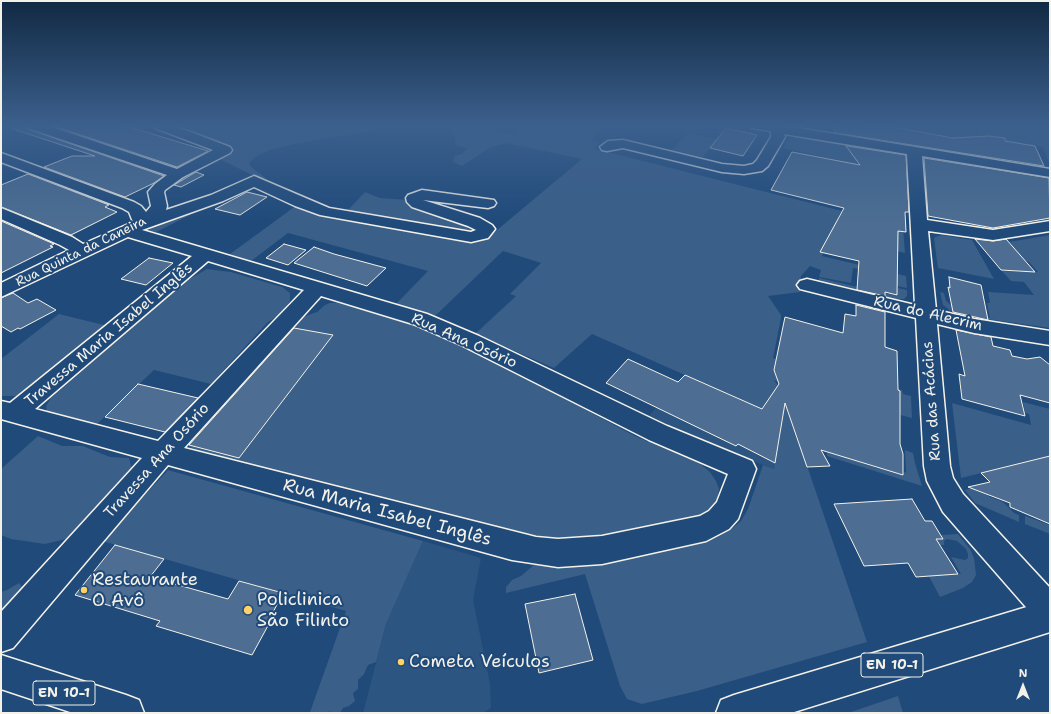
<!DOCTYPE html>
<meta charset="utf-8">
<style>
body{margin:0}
#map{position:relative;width:1051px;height:714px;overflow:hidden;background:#1f4a7a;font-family:"Shantell Sans",sans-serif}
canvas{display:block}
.frame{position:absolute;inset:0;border:2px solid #f4f1e8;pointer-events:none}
.north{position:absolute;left:1003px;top:666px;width:40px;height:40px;-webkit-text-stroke:3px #1f4a7a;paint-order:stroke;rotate:0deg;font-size:11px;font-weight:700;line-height:16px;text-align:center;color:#f4f1e8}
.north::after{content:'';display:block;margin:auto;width:14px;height:18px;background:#f4f1e8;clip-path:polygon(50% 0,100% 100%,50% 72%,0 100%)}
</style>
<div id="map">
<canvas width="1051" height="714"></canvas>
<div class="frame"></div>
<div class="north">N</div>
</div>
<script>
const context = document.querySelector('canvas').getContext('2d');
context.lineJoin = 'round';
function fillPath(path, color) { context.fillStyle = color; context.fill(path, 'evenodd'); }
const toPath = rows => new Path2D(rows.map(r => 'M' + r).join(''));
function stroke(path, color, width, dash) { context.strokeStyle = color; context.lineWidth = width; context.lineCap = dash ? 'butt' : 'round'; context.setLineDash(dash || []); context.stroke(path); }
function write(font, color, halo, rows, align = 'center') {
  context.font = font + ' "Shantell Sans",sans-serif'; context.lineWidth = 4; context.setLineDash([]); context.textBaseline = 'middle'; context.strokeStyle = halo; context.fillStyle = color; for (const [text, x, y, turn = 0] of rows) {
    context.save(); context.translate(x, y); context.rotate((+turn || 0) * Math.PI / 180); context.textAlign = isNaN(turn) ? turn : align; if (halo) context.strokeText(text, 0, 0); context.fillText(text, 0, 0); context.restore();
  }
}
fillPath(toPath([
 [685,375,762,409,781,430,774,469,697,440,649,416],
 [423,541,481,558,473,600,490,684,491,708,483,713,363,713,386,624]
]), '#2d5581');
fillPath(toPath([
 [186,125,405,125,294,144,269,150,254,158,249,163,251,167,266,178,252,177,252,175,218,158,230,151,232,147,186,132,189,127],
 [440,125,470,125,513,134,521,125,604,125,592,140,599,143,595,149,842,211,838,218,903,227,905,253,829,236,822,256,906,276,907,288,897,286,897,278,853,268,851,283,819,277,821,270,810,266,801,276,800,292,768,296,781,315,781,318,773,358,902,390,903,394,911,396,912,418,900,415,900,401,812,391,774,380,790,402,801,448,867,642,697,691,642,704,627,699,620,686,585,574,506,593,506,587,512,580,521,576,535,564,625,556,717,535,730,530,741,521,748,509,763,465,774,469,781,429,762,409,592,334,554,368,475,334,516,296,510,294,541,263,503,251,435,316,395,305,428,271,288,233,251,261,230,254,297,205,315,212,348,220,476,242,485,240,582,159,506,143,491,147,462,166,453,162,455,156,462,154,467,148,455,145,455,140,457,138,452,135,454,132,450,128],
 [905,125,1050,125,1050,165,1043,147,1006,141,1012,163,973,156,972,150,952,136,939,136,940,136,943,151,938,151,938,136,915,132,915,127],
 [688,133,717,139,703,157,672,150],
 [799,137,873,149,862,148,850,152,853,155,860,156,902,170,857,162,856,164,783,148,789,138],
 [365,192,380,198,409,200,469,222,477,231,472,233,347,211],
 [199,207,204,208,156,232,150,231,150,229,154,226],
 [942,235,972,240,994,279,938,268,934,239,935,237],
 [1050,235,1050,328,987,319,951,311,943,305,940,292,944,293,946,301,955,308,990,318,987,303,990,303,988,292,1034,295,1024,282,1011,281,1002,271,1038,272,1029,262,1024,260,1009,245,1012,244,1009,242],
 [207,269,231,272,282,287,290,293,290,301,278,316,268,322,211,384,154,370,97,424,47,412,46,406,51,398,186,281],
 [819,278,897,296,898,288,907,290,907,296,904,299,896,299,819,280],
 [330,303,338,303,399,319,458,342,635,436,700,464,710,472,716,481,719,489,718,497,714,507,705,515,690,521,566,545,201,453,187,445,239,458,332,336,288,326,297,319,317,312,325,305],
 [59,314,108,326,31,390,18,396,1,396,1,359],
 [1023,402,1050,409,1050,456,961,478,952,403,1031,425,1029,414,1025,413],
 [38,436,62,446,83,446,110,457,129,458,132,469,83,526,66,539,45,544,11,539,1,535,1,469],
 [827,450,877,468,884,468,902,473,906,472,905,450,913,453,915,463,922,486,827,456],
 [168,470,423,541,386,624,376,662,368,665,364,674,358,680,358,689,353,693,355,701,349,706,343,708,340,713,331,713,330,711,328,713,310,712,346,611,102,541],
 [977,487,990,497,1003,502,1014,513,1019,515,1019,522,975,503,965,490],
 [1025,516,1050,525,1050,534,1025,524],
 [958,534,970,549,974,558,976,575,972,582,963,588,940,597,927,573,961,574,951,557,965,560,968,558,968,554,966,549,957,541,947,539,944,541,944,545,940,545,936,539,943,539,941,535],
 [19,583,23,588,22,595,1,615,1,592,7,590],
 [898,696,903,713,848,713]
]), '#3a5f88');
const building = toPath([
 [13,125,25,125,28,129,164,176,154,183,125,197,44,167,72,156,95,156,13,129,13,125],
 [51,125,123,125,208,151,177,167,51,125],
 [831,125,887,126,953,138,988,136,1005,138,1005,141,1035,146,1044,166,836,133,831,125],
 [726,128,757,135,743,156,710,148,726,128],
 [846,146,906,155,909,212,905,212,906,232,898,231,897,295,885,292,885,296,857,290,859,261,820,252,844,208,771,190,792,152,860,165,846,146],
 [924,158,1049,178,1050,218,993,228,928,216,924,158],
 [196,172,204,175,181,187,174,185,196,172],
 [28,174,109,205,105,207,117,212,71,235,1,207,1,185,28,174],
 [247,192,267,197,240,215,215,209,247,192],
 [1,221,54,244,50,246,53,247,1,273,1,221],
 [975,239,993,241,1006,239,1035,272,1001,270,975,239],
 [284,244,306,250,288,265,266,258,284,244],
 [314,247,334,254,386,268,367,286,294,263,314,247],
 [149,258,173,263,146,285,121,279,149,258],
 [949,277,981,285,988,320,953,312,948,287,950,288,949,277],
 [13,293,28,303,37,299,56,310,20,329,18,328,11,332,1,326,1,298,13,293],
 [856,305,885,312,885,347,897,351,898,390,900,391,900,444,903,454,903,475,821,450,830,466,807,467,785,403,775,463,738,444,736,446,606,383,628,359,678,382,685,375,762,409,779,384,774,370,785,317,843,333,845,314,856,316,856,305],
 [294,328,333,335,239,458,189,445,294,328],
 [956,330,991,337,993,346,1010,350,1012,356,1027,359,1040,357,1050,365,1050,403,1020,395,1025,416,962,399,959,374,965,376,956,330],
 [138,384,198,398,165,432,105,417,138,384],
 [1050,456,1050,524,1010,507,1010,503,968,487,990,482,981,473,1050,456],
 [912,499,925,521,932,521,943,539,936,539,958,574,916,577,908,563,864,566,834,504,912,499],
 [115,545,164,559,150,577,228,599,239,581,283,593,268,622,270,622,252,655,156,626,160,621,75,595,115,545],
 [575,594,593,660,539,673,525,604,575,594]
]);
fillPath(building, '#4d6e92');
stroke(building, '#f4f1e8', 1);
const street = toPath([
 [26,125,46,125,177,169,213,150,155,128,154,125,172,125,230,147,232,150,230,153,183,177,165,190,164,192,167,206,166,210,211,195,254,176,329,208,471,232,476,230,468,226,412,207,407,202,406,198,408,195,422,190,494,200,496,203,494,206,488,208,423,200,480,218,492,225,495,229,488,238,471,242,320,215,295,206,254,187,223,201,142,230,427,314,479,336,667,426,752,461,756,469,738,519,729,529,706,541,602,564,558,567,512,560,168,465,13,648,1,652,1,612,142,458,1,419,1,401,10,403,192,256,128,237,1,297,1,283,69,250,60,245,1,219,1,208,72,237,83,244,133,222,129,212,122,208,1,162,1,153,134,202,141,206,146,212,151,206,148,192,155,184,167,175,28,128,26,125],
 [208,261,304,290,158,441,35,409,208,261],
 [321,296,413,324,463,346,649,440,728,474,717,502,709,511,700,516,602,536,558,539,536,537,184,448,321,296],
 [750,125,780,125,1050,169,1050,177,922,156,927,220,993,230,1050,221,1050,231,993,240,928,231,936,310,974,319,1050,331,1050,345,974,333,937,324,950,466,953,478,963,494,1050,588,1050,627,1039,622,943,512,927,481,924,466,916,318,800,289,797,285,800,281,807,279,915,305,907,154,784,134,785,137,768,166,762,171,744,174,722,172,623,148,607,151,602,150,600,147,608,141,623,140,722,164,744,166,753,164,757,160,771,137,771,131,751,128,750,125]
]);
const primary = toPath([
 [1050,600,1050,632,791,713,716,713,721,700,734,695,1050,600],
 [1,655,126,695,139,700,144,713,73,713,1,689,1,655]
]);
stroke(street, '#f4f1e8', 3);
stroke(primary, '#f4f1e8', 3);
fillPath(street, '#1f4a7a');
fillPath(primary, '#1f4a7a');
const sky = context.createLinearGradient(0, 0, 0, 225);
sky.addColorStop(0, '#112943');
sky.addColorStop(0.56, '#3c608d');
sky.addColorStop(1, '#3c608d00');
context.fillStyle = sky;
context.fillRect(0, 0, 1051, 225);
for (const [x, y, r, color] of [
 [84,590,4,"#ffd166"],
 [248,610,5,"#ffd166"],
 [401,662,4,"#ffd166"]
]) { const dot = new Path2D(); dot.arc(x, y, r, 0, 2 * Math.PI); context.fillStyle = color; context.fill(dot); stroke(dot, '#1f4a7a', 1.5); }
write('13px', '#f4f1e8', '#1f4a7a', [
 ["Rua Quinta da Caneira",81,252,-26]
]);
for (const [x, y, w] of [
 [892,665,62],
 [64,693,62]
]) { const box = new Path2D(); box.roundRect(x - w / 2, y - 12, w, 24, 3); context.fillStyle = '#1f4a7a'; context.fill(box); stroke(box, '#f4f1e8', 1); }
write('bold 14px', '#f4f1e8', null, [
 ["EN 10-1",892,665],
 ["EN 10-1",64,693]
]);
write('15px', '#f4f1e8', '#1f4a7a', [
 ["Rua do Alecrim",928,314,13],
 ["Travessa Maria Isabel Inglês",109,335,-40],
 ["Rua Ana Osório",464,341,24],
 ["Rua das Acácias",932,401,-94],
 ["Travessa Ana Osório",157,461,-48]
]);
write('18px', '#f4f1e8', '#1f4a7a', [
 ["Rua Maria Isabel Inglês",387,513,15]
]);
write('18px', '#f4f1e8', '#1f4a7a', [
 ["Restaurante",92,580],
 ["O Avô",92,601],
 ["Policlinica",257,600],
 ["São Filinto",257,621],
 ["Cometa Veículos",409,662]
], 'left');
</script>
